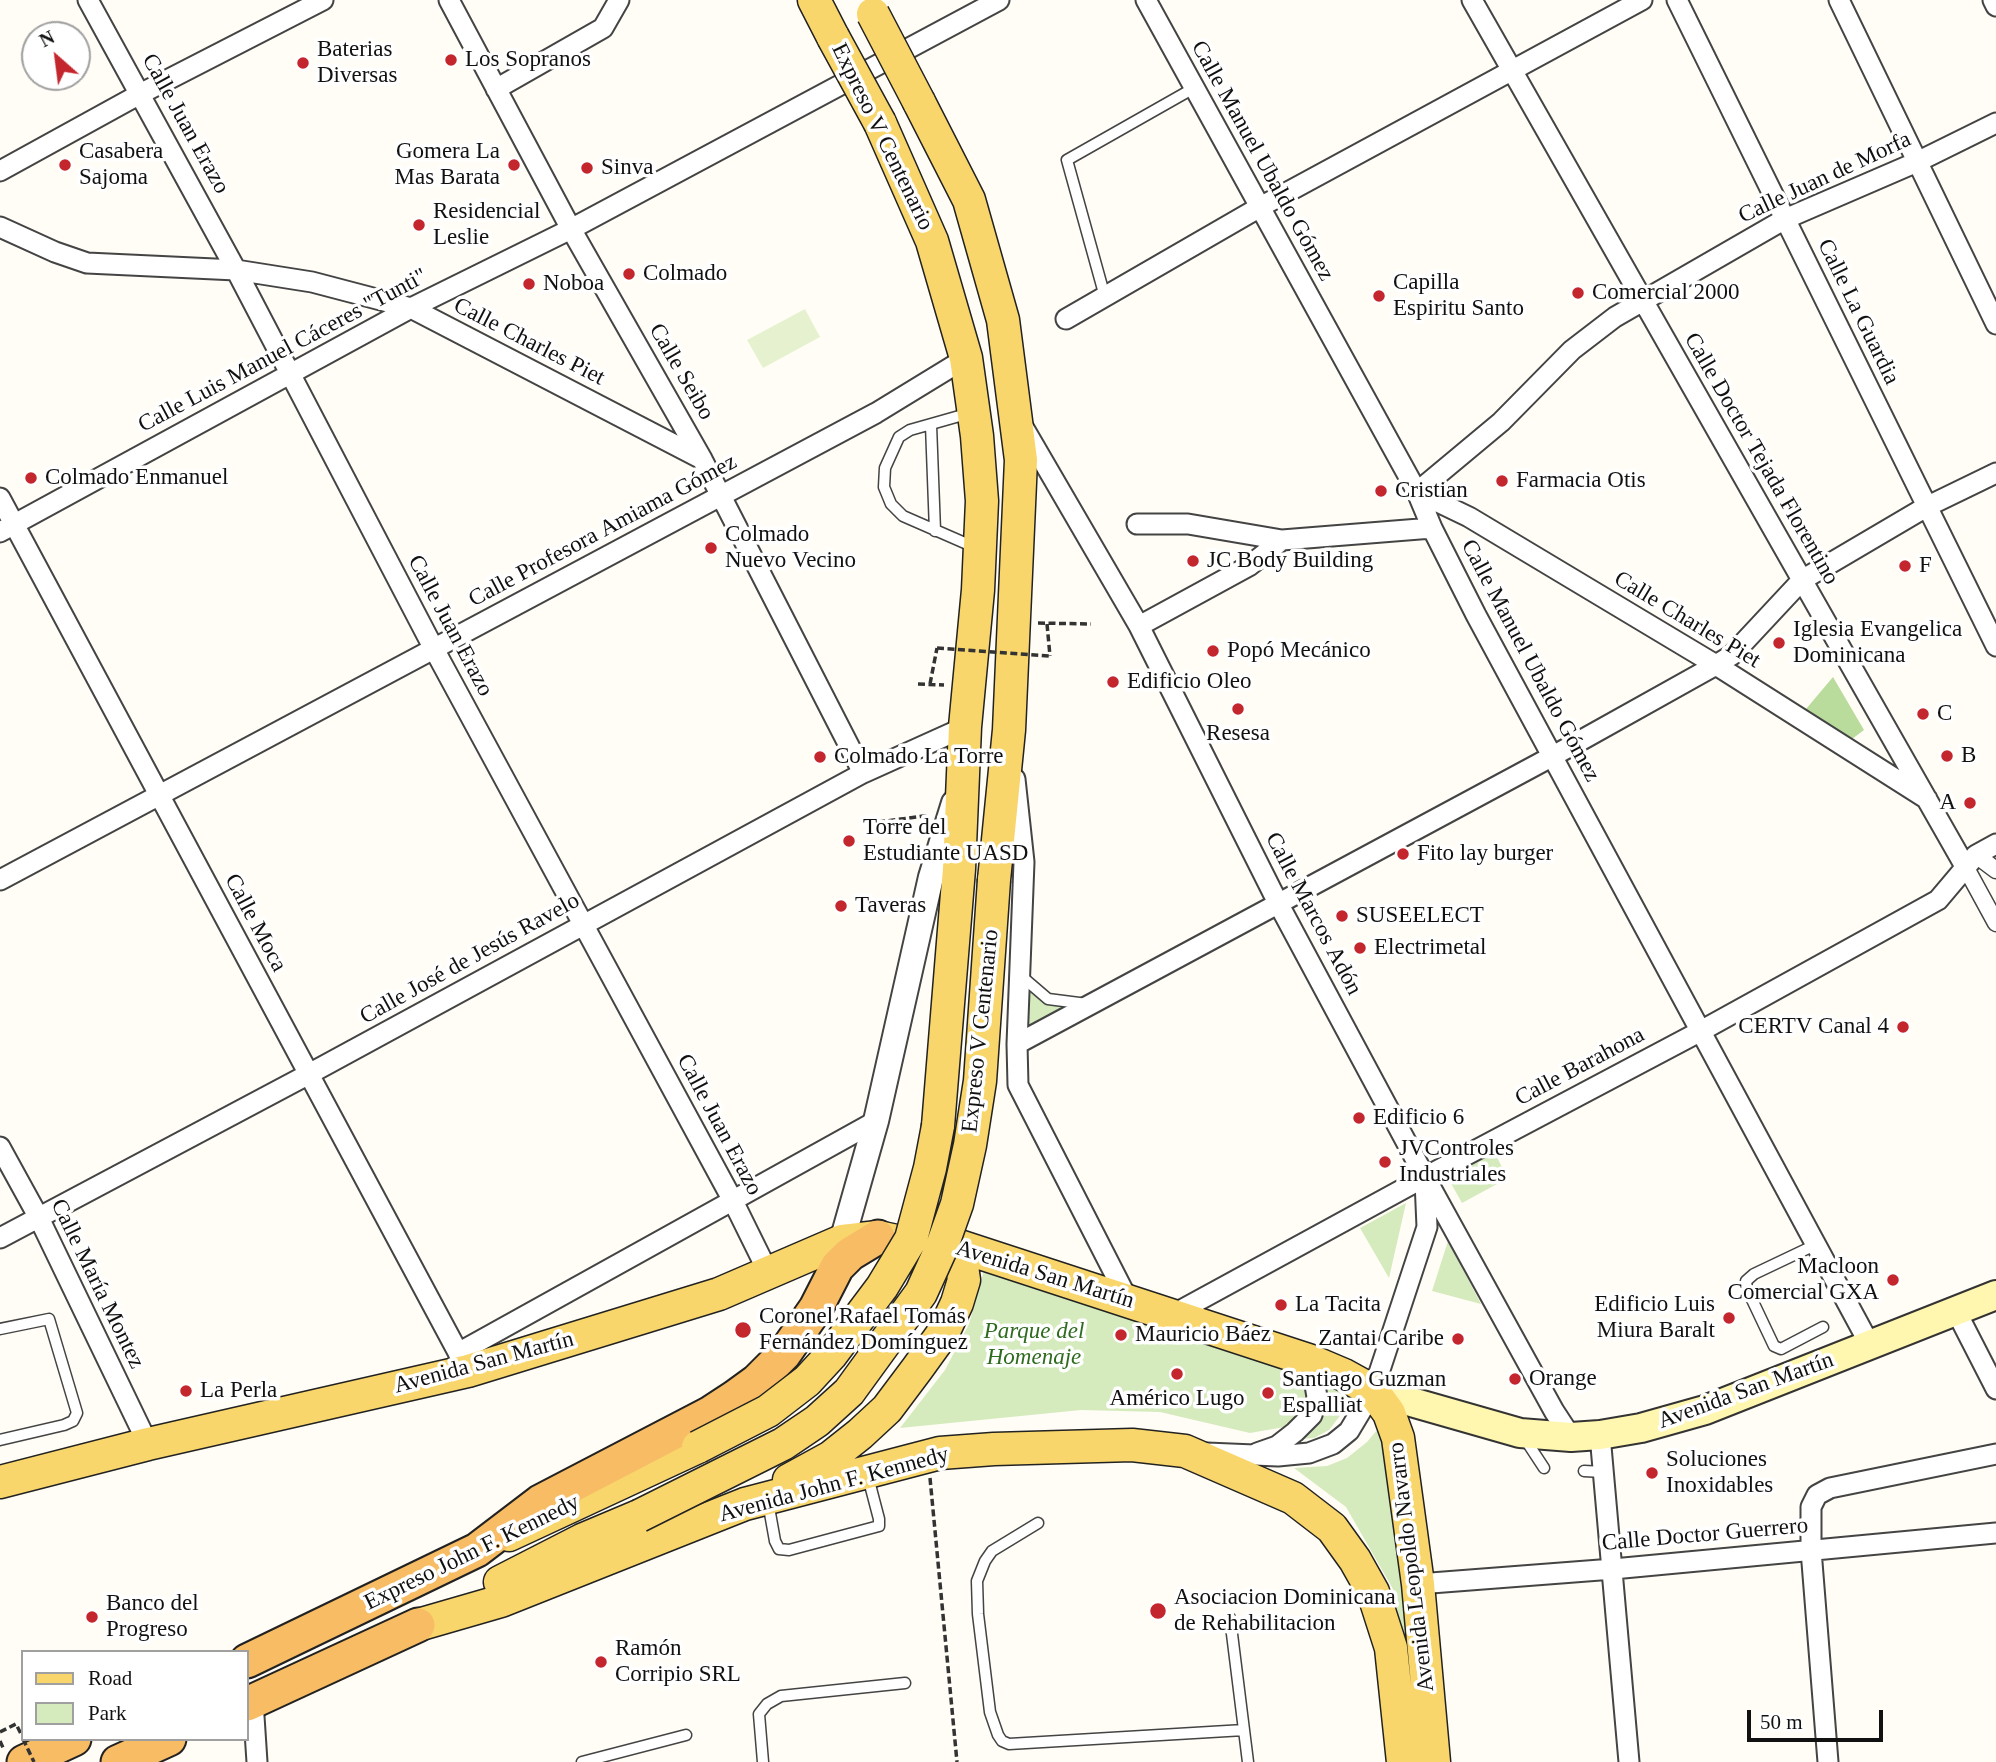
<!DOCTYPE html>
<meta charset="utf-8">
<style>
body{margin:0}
#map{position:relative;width:1996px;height:1762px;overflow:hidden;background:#fffdf5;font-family:Georgia,serif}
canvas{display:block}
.legend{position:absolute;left:21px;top:1650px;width:228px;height:91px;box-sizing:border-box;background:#fff;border:2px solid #a0a0a0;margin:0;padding:9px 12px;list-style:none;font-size:21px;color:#111}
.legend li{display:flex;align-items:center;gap:14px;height:35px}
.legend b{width:35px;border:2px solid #a0a0a0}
.north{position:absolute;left:21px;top:21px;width:70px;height:70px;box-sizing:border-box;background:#fff;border:2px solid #a0a0a0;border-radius:50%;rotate:332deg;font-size:19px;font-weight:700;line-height:28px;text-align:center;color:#111}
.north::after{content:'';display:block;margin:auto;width:24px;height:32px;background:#c4262e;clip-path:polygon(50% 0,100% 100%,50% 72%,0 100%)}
.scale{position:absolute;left:1747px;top:1710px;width:136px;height:32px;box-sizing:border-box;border:4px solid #111;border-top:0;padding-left:9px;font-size:21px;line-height:24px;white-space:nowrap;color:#111;-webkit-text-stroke:5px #fff;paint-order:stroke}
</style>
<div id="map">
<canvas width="1996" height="1762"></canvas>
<ul class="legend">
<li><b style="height:9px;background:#f9d66b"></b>Road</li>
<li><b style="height:19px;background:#d5ebbd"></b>Park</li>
</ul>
<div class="north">N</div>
<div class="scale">50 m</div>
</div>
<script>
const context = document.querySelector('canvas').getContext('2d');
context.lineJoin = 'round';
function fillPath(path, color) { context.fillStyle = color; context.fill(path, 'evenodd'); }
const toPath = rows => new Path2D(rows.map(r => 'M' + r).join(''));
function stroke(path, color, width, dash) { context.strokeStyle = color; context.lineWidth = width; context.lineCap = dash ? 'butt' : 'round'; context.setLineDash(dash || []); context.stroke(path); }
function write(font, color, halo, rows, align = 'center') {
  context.font = font + ' Georgia,serif'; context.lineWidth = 7; context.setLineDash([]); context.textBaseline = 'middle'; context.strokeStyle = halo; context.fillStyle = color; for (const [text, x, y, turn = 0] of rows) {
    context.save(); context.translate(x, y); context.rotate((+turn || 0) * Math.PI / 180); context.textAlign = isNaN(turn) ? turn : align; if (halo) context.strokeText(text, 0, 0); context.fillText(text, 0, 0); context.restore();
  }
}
fillPath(toPath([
 [1026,988,1047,1004,1075,1007,1023,1033],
 [1494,1152,1508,1178,1462,1203,1448,1178],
 [1406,1203,1389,1278,1360,1228],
 [1448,1241,1481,1304,1432,1291],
 [988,1256,1298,1363,1308,1381,1305,1406,1290,1426,1250,1433,1160,1412,1081,1410,900,1428,945,1370,969,1324],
 [1329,1378,1354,1386,1346,1408,1329,1430,1314,1438,1299,1439,1323,1418],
 [1383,1423,1435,1762,1411,1762,1393,1589,1346,1507,1294,1468,1327,1466,1347,1458,1367,1442]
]), '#d5ebbd');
fillPath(toPath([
 [1833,677,1864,730,1852,739,1806,709]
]), '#b9dc9c');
fillPath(toPath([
 [805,309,820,337,763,368,747,340]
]), '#e6f2cf');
const service = toPath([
 [1105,297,1067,160,1194,88],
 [970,413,910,430,899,437,885,468,884,487,891,504,903,516,974,547],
 [931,425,935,531],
 [1020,975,1048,999,1087,1004],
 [1815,1245,1754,1274,1746,1281,1747,1289,1774,1346,1781,1349,1823,1327],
 [0,1329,49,1319,77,1413,73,1421,64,1425,0,1440],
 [1525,1439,1544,1468],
 [1584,1471,1603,1472],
 [768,1502,775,1541,779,1549,789,1550,879,1526,879,1519,868,1477],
 [1038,1523,992,1551,985,1561,977,1581,978,1614,990,1712,998,1735,1002,1741,1009,1744,1244,1730],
 [1230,1618,1248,1762],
 [582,1762,686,1735],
 [763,1762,759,1714,767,1704,781,1696,905,1683]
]);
const pedestrian = toPath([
 [1976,855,1996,870],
 [1966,868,1996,923]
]);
const minor = toPath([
 [88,0,236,270,434,649,732,1199,769,1274],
 [449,0,571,229,702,459,863,773],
 [1146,0,1417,492,1432,528,1476,615,1870,1345],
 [1472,0,1966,868],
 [1677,0,1996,646],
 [1839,0,1996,324],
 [1993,0,1996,6],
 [496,89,603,28,619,0],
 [0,171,140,94,323,0],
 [0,227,55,252,87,263,236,270,312,282,411,308,702,459],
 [1066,319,1260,207,1642,0],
 [1022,425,1139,626,1278,903,1425,1177,1554,1411,1571,1437],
 [0,498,468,1371],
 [1137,524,1188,524,1282,540],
 [0,532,411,308,571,229,999,0],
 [1139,626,1249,566,1282,540,1432,528],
 [1015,779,1024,862,1017,1044,1018,1085,1128,1300],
 [1927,799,1716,665,1469,517,1417,492,1501,422,1572,350,1615,317,1785,219,1917,162,1996,123],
 [0,880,876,413,966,358],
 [1017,1044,1553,756,1716,665,1732,655,1802,580,1926,507,1996,473],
 [0,1147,39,1218,148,1444],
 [0,1238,309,1074,863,773,965,727],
 [1956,1311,1996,1389],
 [1172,1315,1425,1177,1699,1032,1938,900,1976,855,1996,844],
 [458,1353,876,1121],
 [1600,1435,1629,1762],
 [1207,1453,1278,1456,1309,1453,1333,1444,1349,1431,1373,1391,1427,1227,1425,1181],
 [1257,1453,1277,1446,1295,1432,1312,1415,1317,1397,1311,1361],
 [1418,1584,1613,1569,1996,1533],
 [253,1701,257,1762],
 [1828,1762,1811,1550,1811,1507,1817,1495,1830,1488,1996,1454]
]);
const tertiary = toPath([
 [842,1241,876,1121,931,877,954,803]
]);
const secondary = toPath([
 [1373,1391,1520,1433,1571,1437,1600,1435,1641,1428,1705,1410,1996,1295]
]);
const primary = toPath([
 [814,0,833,37],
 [919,102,969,200,1003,320,1021,460,1009,730,994,880],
 [880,123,932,241,966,358,977,436,982,501,978,590,965,727,959,869,938,1126],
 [789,1480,831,1457,860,1434,887,1409,917,1369,943,1333,957,1303,964,1280,959,1246],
 [0,1482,148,1444,468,1371,719,1294,842,1241,878,1237,901,1242,959,1246,1311,1361,1344,1375,1373,1391,1389,1413,1398,1438,1418,1584,1434,1762],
 [509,1535,698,1447],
 [500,1582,582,1540,639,1516],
 [418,1625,501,1601,745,1504,940,1453,994,1449,1132,1445,1185,1451,1293,1498,1332,1528,1355,1560,1373,1592,1391,1648,1403,1762]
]);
const trunk = toPath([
 [247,1661,477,1550,540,1502,709,1414,735,1397,757,1381,784,1354,816,1308,837,1267,850,1254,878,1237],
 [247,1704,418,1625],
 [24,1762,74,1739],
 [118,1762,169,1739]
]);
stroke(service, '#444', 13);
stroke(pedestrian, '#444', 19);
stroke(minor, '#444', 23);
stroke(tertiary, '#444', 28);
stroke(secondary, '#333', 32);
stroke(primary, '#222', 35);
stroke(trunk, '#222', 37);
stroke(toPath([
 [1038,623,1091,624],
 [1047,624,1050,656],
 [918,684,944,685],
 [930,684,937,648],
 [878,822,924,816,930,817],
 [930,1478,957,1762],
 [0,1732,16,1724,22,1736],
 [0,1741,4,1750]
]), '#333', 3.5, [7, 3.5]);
stroke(service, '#fff', 10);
stroke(pedestrian, '#fff', 16);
stroke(minor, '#fff', 19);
stroke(tertiary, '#fff', 24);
stroke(secondary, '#fff6b0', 28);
stroke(primary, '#f9d66b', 32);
stroke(trunk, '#f7bc64', 33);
const primaryBridge = toPath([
 [873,14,919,102],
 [833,37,880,123],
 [698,1447,768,1411,807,1381,831,1355,882,1287,911,1239,930,1168,938,1126],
 [639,1516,783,1444,817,1421,849,1392,921,1293,941,1249,957,1204,970,1145,980,1081,994,880]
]);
stroke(primaryBridge, '#222', 35, []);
stroke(toPath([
 [937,648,1050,656],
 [23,1739,34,1762]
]), '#333', 3.5, [7, 3.5]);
stroke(primaryBridge, '#f9d66b', 32);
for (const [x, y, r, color] of [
 [451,60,7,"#c4262e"],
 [303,63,7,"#c4262e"],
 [65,165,7,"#c4262e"],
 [514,165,7,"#c4262e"],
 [587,168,7,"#c4262e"],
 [419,225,7,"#c4262e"],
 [629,274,7,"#c4262e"],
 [529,284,7,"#c4262e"],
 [1578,293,7,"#c4262e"],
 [1379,296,7,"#c4262e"],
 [31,478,7,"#c4262e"],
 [1502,481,7,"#c4262e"],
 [1381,491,7,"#c4262e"],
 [711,548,7,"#c4262e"],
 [1193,561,7,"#c4262e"],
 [1905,566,7,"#c4262e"],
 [1779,643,7,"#c4262e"],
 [1213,651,7,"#c4262e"],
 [1113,682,7,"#c4262e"],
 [1238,709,7,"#c4262e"],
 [1923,714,7,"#c4262e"],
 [1947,756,7,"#c4262e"],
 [820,757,7,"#c4262e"],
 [1970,803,7,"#c4262e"],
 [849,841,7,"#c4262e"],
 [1403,854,7,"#c4262e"],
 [841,906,7,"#c4262e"],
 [1342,916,7,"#c4262e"],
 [1360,948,7,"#c4262e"],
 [1903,1027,7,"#c4262e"],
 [1359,1118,7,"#c4262e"],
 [1385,1162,7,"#c4262e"],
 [1893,1280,7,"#c4262e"],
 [1281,1305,7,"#c4262e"],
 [1729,1318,7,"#c4262e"],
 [743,1330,9,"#c4262e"],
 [1121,1335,7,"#c4262e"],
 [1458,1339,7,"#c4262e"],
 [1177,1374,7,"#c4262e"],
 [1515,1379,7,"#c4262e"],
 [186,1391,7,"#c4262e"],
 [1268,1393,7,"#c4262e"],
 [1652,1473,7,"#c4262e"],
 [1158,1611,9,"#c4262e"],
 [92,1617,7,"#c4262e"],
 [601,1662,7,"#c4262e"]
]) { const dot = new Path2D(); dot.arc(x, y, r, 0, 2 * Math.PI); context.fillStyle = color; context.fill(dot); stroke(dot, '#fff', 2.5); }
write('23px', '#111', '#fff', [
 ["Baterias",317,50],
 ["Diversas",317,76],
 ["Los Sopranos",465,60],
 ["Casabera",79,152],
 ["Sajoma",79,178],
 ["Gomera La",500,152,"right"],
 ["Mas Barata",500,178,"right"],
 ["Sinva",601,168],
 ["Residencial",433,212],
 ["Leslie",433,238],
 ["Colmado",643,274],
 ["Capilla",1393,283],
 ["Espiritu Santo",1393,309],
 ["Noboa",543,284],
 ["Comercial 2000",1592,293],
 ["Colmado Enmanuel",45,478],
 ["Farmacia Otis",1516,481],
 ["Cristian",1395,491],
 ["Colmado",725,535],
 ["Nuevo Vecino",725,561],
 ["JC Body Building",1207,561],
 ["F",1919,566],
 ["Iglesia Evangelica",1793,630],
 ["Dominicana",1793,656],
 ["Popó Mecánico",1227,651],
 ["Edificio Oleo",1127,682],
 ["C",1937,714],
 ["Resesa",1238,734,"center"],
 ["B",1961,756],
 ["Colmado La Torre",834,757],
 ["A",1956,803,"right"],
 ["Torre del",863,828],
 ["Estudiante UASD",863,854],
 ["Fito lay burger",1417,854],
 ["Taveras",855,906],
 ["SUSEELECT",1356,916],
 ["Electrimetal",1374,948],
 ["CERTV Canal 4",1889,1027,"right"],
 ["Edificio 6",1373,1118],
 ["JVControles",1399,1149],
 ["Industriales",1399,1175],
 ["Macloon",1879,1267,"right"],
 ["Comercial GXA",1879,1293,"right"],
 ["La Tacita",1295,1305],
 ["Edificio Luis",1715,1305,"right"],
 ["Miura Baralt",1715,1331,"right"],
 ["Coronel Rafael Tomás",759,1317],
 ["Fernández Domínguez",759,1343],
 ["Mauricio Báez",1135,1335],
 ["Zantai Caribe",1444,1339,"right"],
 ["Orange",1529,1379],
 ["Santiago Guzman",1282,1380],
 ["Espalliat",1282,1406],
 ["La Perla",200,1391],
 ["Américo Lugo",1177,1399,"center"],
 ["Soluciones",1666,1460],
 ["Inoxidables",1666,1486],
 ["Asociacion Dominicana",1174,1598],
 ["de Rehabilitacion",1174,1624],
 ["Banco del",106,1604],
 ["Progreso",106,1630],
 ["Ramón",615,1649],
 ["Corripio SRL",615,1675]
], 'left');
write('23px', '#111', '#fff', [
 ["Calle Juan Erazo",185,124,61],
 ["Expreso V Centenario",882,137,64],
 ["Calle Manuel Ubaldo Gómez",1262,161,61],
 ["Calle Juan de Morfa",1825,178,-25],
 ["Calle La Guardia",1858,312,64],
 ["Calle Charles Piet",529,342,27],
 ["Calle Luis Manuel Cáceres \"Tunti\"",283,351,-28],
 ["Calle Seibo",681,372,60],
 ["Calle Doctor Tejada Florentino",1761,459,60],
 ["Calle Profesora Amiama Gómez",603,531,-28],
 ["Calle Charles Piet",1687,620,31],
 ["Calle Juan Erazo",450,626,62],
 ["Calle Manuel Ubaldo Gómez",1530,661,62],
 ["Calle Marcos Adón",1313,914,62],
 ["Calle Moca",255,923,62],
 ["Calle José de Jesús Ravelo",470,959,-29],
 ["Expreso V Centenario",981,1031,-84],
 ["Calle Barahona",1580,1067,-28],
 ["Calle Juan Erazo",719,1125,62],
 ["Avenida San Martín",1045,1275,17],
 ["Calle María Montez",97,1284,64],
 ["Avenida San Martín",484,1363,-15],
 ["Avenida San Martín",1746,1391,-20],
 ["Avenida John F. Kennedy",834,1485,-15],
 ["Calle Doctor Guerrero",1705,1535,-5],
 ["Expreso John F. Kennedy",472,1553,-26],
 ["Avenida Leopoldo Navarro",1412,1567,-97]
]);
write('italic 23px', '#2f6b1f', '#fff', [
 ["Parque del",1034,1332],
 ["Homenaje",1034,1358]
]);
</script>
